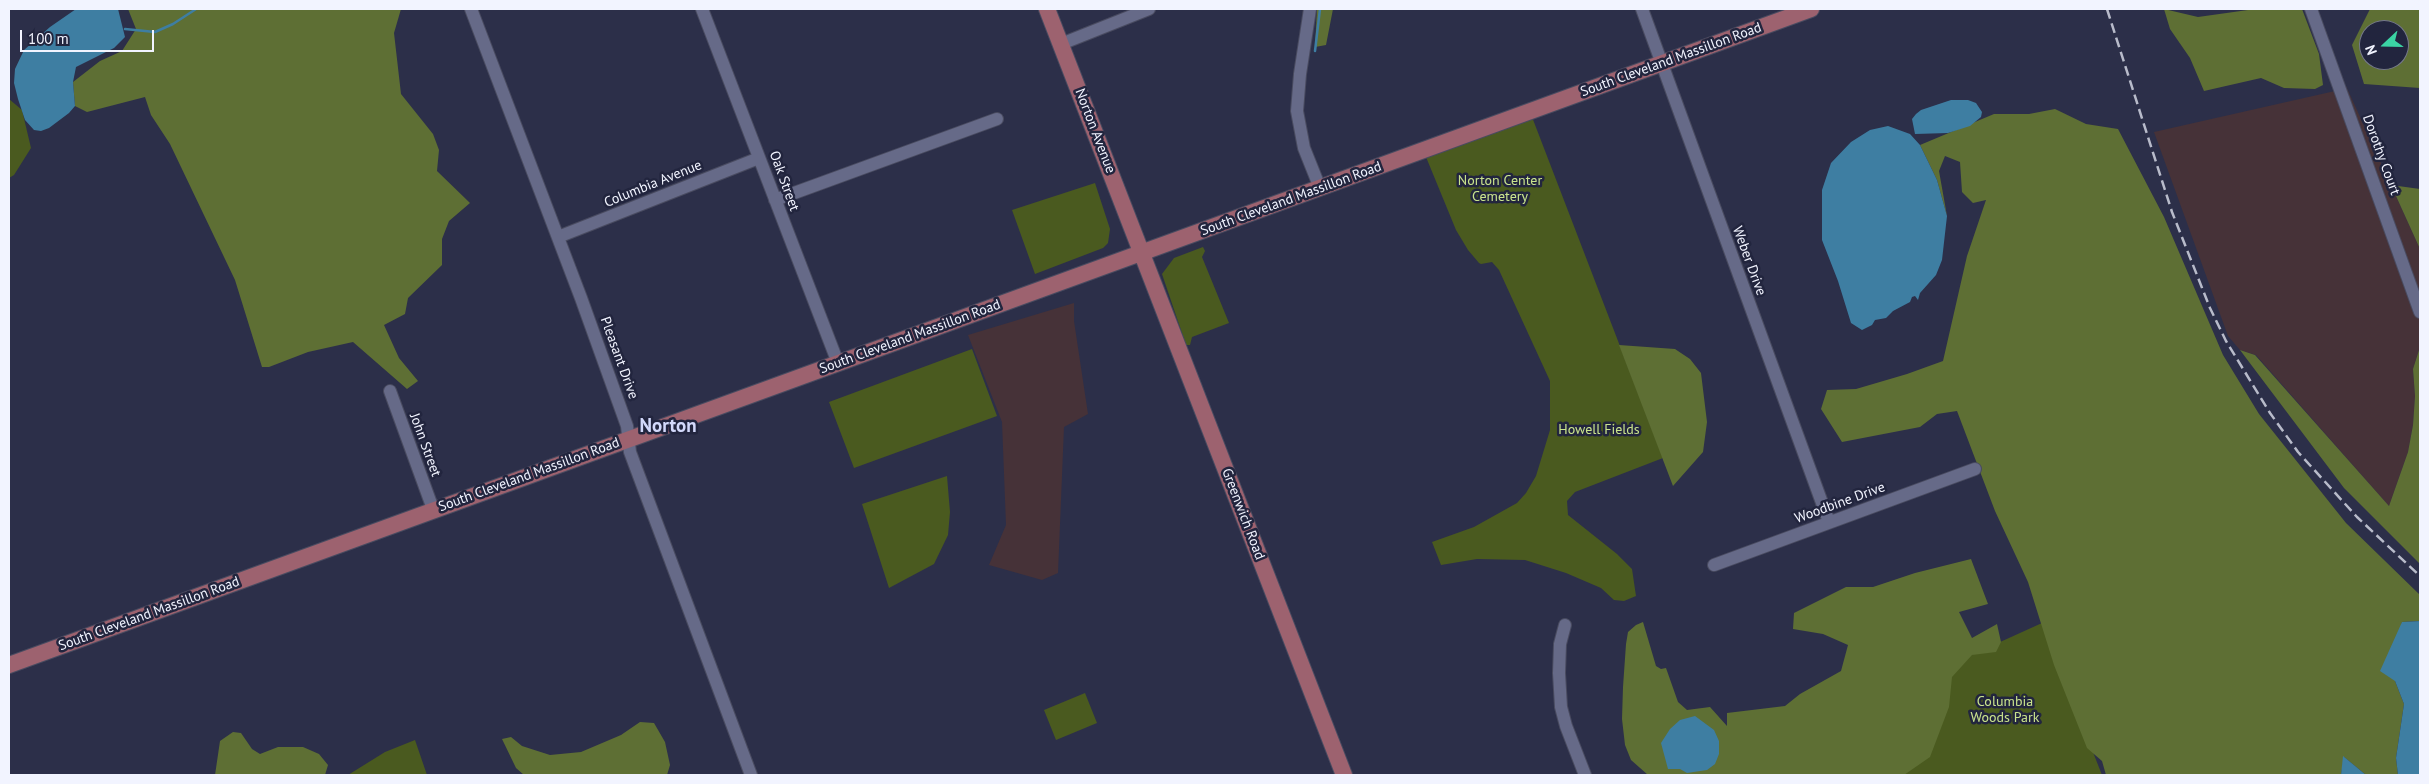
<!DOCTYPE html>
<style>
body{margin:0}
#map{position:relative;width:2429px;height:784px;overflow:hidden;background:#2c2f49;font-family:"PT Sans",sans-serif}
canvas{display:block}
.frame{position:absolute;inset:0;border:10px solid #f2f4ff;pointer-events:none}
.north{position:absolute;left:2359px;top:20px;width:50px;height:50px;box-sizing:border-box;background:#22253e;border:1px solid #75788b;border-radius:50%;rotate:249deg;font-size:14px;font-weight:700;line-height:20px;text-align:center;color:#f2f4ff}
.north::after{content:'';display:block;margin:auto;width:18px;height:22px;background:#3bd4a4;clip-path:polygon(50% 0,100% 100%,50% 72%,0 100%)}
.scale{position:absolute;left:20px;top:30px;width:134px;height:22px;box-sizing:border-box;border:2px solid #f2f4ff;border-top:0;padding-left:6px;font-size:15px;line-height:18px;white-space:nowrap;color:#f2f4ff;-webkit-text-stroke:4px #22253e;paint-order:stroke}
</style>
<div id="map">
<canvas width="2429" height="784"></canvas>
<div class="frame"></div>
<div class="north">N</div>
<div class="scale">100 m</div>
</div>
<script>
const context = document.querySelector('canvas').getContext('2d');
context.lineJoin = 'round';
function fillPath(path, color) { context.fillStyle = color; context.fill(path, 'evenodd'); }
const toPath = rows => new Path2D(rows.map(r => 'M' + r).join(''));
function stroke(path, color, width, dash) { context.strokeStyle = color; context.lineWidth = width; context.lineCap = dash ? 'butt' : 'round'; context.setLineDash(dash || []); context.stroke(path); }
function write(font, color, halo, rows, align = 'center') {
  context.font = font + ' "PT Sans",sans-serif'; context.lineWidth = 5; context.setLineDash([]); context.textBaseline = 'middle'; context.strokeStyle = halo; context.fillStyle = color; for (const [text, x, y, turn = 0] of rows) {
    context.save(); context.translate(x, y); context.rotate((+turn || 0) * Math.PI / 180); context.textAlign = isNaN(turn) ? turn : align; if (halo) context.strokeText(text, 0, 0); context.fillText(text, 0, 0); context.restore();
  }
}
fillPath(toPath([
 [2346,86,2420,249,2420,347,2413,369,2415,396,2413,425,2408,452,2389,506,2256,355,2240,350,2228,336,2154,132,2335,91],
 [1074,303,1074,321,1088,414,1064,427,1058,573,1042,580,989,565,1006,525,1002,422,968,335]
]), '#463238');
fillPath(toPath([
 [9,99,22,110,31,148,14,175,9,178],
 [1532,117,1638,393,1641,393,1646,414,1663,458,1575,492,1567,501,1568,515,1617,554,1632,569,1636,596,1624,601,1614,600,1601,588,1566,573,1525,560,1477,559,1441,565,1432,542,1474,527,1517,503,1526,493,1536,476,1550,430,1550,381,1499,270,1492,262,1481,264,1479,263,1468,250,1456,230,1426,157],
 [1095,183,1110,229,1108,243,1103,248,1035,274,1012,210],
 [1203,247,1205,251,1202,257,1229,323,1192,337,1190,345,1186,345,1162,274,1174,258],
 [972,349,997,416,854,468,829,402],
 [947,476,950,512,948,535,934,564,889,588,862,504],
 [2042,623,2102,775,1898,775,1945,667],
 [1085,693,1097,723,1056,740,1044,710],
 [415,740,427,775,348,775,385,752]
]), '#4a5a1f');
fillPath(toPath([
 [128,9,401,9,394,33,401,94,433,134,439,150,437,171,470,203,449,221,442,239,442,265,408,298,405,314,384,325,399,358,418,381,407,389,353,342,308,352,269,367,262,367,235,280,170,144,151,115,145,97,87,112,75,106,73,82,100,61,122,51,136,29],
 [1317,9,1333,9,1326,45,1315,47],
 [2164,9,2198,17,2255,9,2302,9,2319,54,2323,85,2315,89,2284,88,2261,78,2204,91,2190,58,2170,29],
 [2370,9,2420,9,2420,88,2364,84,2352,45],
 [2369,30,2399,30,2399,60,2369,60],
 [2055,109,2086,124,2118,129,2164,217,2223,355,2259,414,2346,523,2420,595,2420,621,2402,622,2395,681,2404,704,2396,758,2398,775,2366,775,2344,757,2341,775,2106,775,2102,761,2087,748,2054,665,2028,582,1995,511,1957,411,1937,414,1920,427,1842,442,1821,409,1827,390,1856,389,1907,374,1943,361,1967,256,1986,200,1973,203,1962,192,1960,162,1945,156,1939,171,1947,216,1937,180,1920,145,1994,114,2029,114],
 [2391,185,2420,189,2420,249],
 [1619,345,1675,349,1690,359,1701,373,1707,422,1703,452,1673,486],
 [2420,347,2420,564,2344,488,2240,350,2255,355,2389,506,2408,452,2413,425,2415,396,2413,369],
 [1971,559,1988,604,1959,612,1972,638,1997,624,2001,642,1996,652,1972,655,1952,677,1949,707,1930,757,1904,775,1648,775,1631,760,1625,745,1622,719,1623,687,1626,644,1628,632,1636,625,1643,622,1656,666,1661,669,1666,668,1678,702,1687,710,1710,707,1727,726,1727,713,1785,706,1800,694,1841,671,1848,645,1823,634,1793,629,1794,613,1846,587,1873,587,1915,573],
 [640,722,654,723,665,742,670,765,667,775,524,775,516,768,502,739,511,737,522,746,550,755,581,752,621,735],
 [233,732,241,733,252,749,260,754,278,747,303,747,319,754,328,765,325,775,215,775,220,741]
]), '#5e6f34');
fillPath(toPath([
 [76,9,118,9,125,37,114,48,76,67,73,82,75,106,69,113,49,128,41,131,34,130,25,120,18,99,14,83,15,69,24,50,50,27],
 [1951,100,1968,100,1976,103,1982,112,1981,117,1970,126,1948,133,1915,134,1912,119,1916,114,1921,110],
 [1888,126,1910,134,1920,145,1937,180,1947,216,1942,260,1936,275,1920,293,1918,300,1915,296,1912,297,1910,302,1893,311,1886,318,1875,320,1872,325,1862,330,1851,323,1838,281,1822,240,1822,190,1831,163,1851,142,1870,130],
 [2420,621,2420,775,2398,775,2396,758,2404,704,2395,681,2380,671,2402,622],
 [1695,716,1714,730,1719,741,1719,754,1715,764,1707,770,1687,773,1680,769,1668,769,1661,743,1670,729,1680,720],
 [2343,756,2366,775,2341,775]
]), '#3e7ea2');
stroke(toPath([
 [125,29,155,32,173,24,196,9],
 [1315,51,1320,9]
]), '#3e7ea2', 2.5);
const minor = toPath([
 [471,9,581,298,627,426,630,452,751,775],
 [702,9,838,363],
 [1310,9,1300,74,1297,111,1304,148,1320,188],
 [1642,9,1829,522],
 [2311,9,2420,312],
 [1061,44,1149,9],
 [775,200,997,119],
 [558,237,759,158],
 [390,391,433,509],
 [1714,565,1975,469],
 [1565,625,1560,644,1559,673,1561,707,1566,726,1585,775]
]);
const major = toPath([
 [1047,9,1344,775],
 [9,665,1811,9]
]);
stroke(minor, '#494b60', 14);
stroke(major, '#494b60', 18);
stroke(minor, '#666a88', 12);
stroke(major, '#9d626f', 16);
stroke(toPath([
 [2107,9,2172,212,2210,308,2226,341,2270,413,2298,452,2357,517,2420,576]
]), '#b8bbca', 2.5, [10, 5]);
write('14px', '#f2f4ff', '#22253e', [
 ["South Cleveland Massillon Road",1671,60,-20],
 ["Norton Avenue",1095,131,69],
 ["Dorothy Court",2381,155,70],
 ["Oak Street",784,181,70],
 ["Columbia Avenue",653,184,-22],
 ["South Cleveland Massillon Road",1291,199,-20],
 ["Weber Drive",1749,261,70],
 ["South Cleveland Massillon Road",910,337,-20],
 ["Pleasant Drive",619,358,70],
 ["John Street",425,445,70],
 ["South Cleveland Massillon Road",529,475,-20],
 ["Woodbine Drive",1840,503,-20],
 ["Greenwich Road",1243,514,69],
 ["South Cleveland Massillon Road",149,614,-20]
]);
write('14px', '#cae48d', '#22253e', [
 ["Norton Center",1500,181],
 ["Cemetery",1500,197],
 ["Howell Fields",1599,430],
 ["Columbia",2005,702],
 ["Woods Park",2005,718]
]);
write('bold 19px', '#d3d9fb', '#22253e', [
 ["Norton",668,427]
]);
</script>
